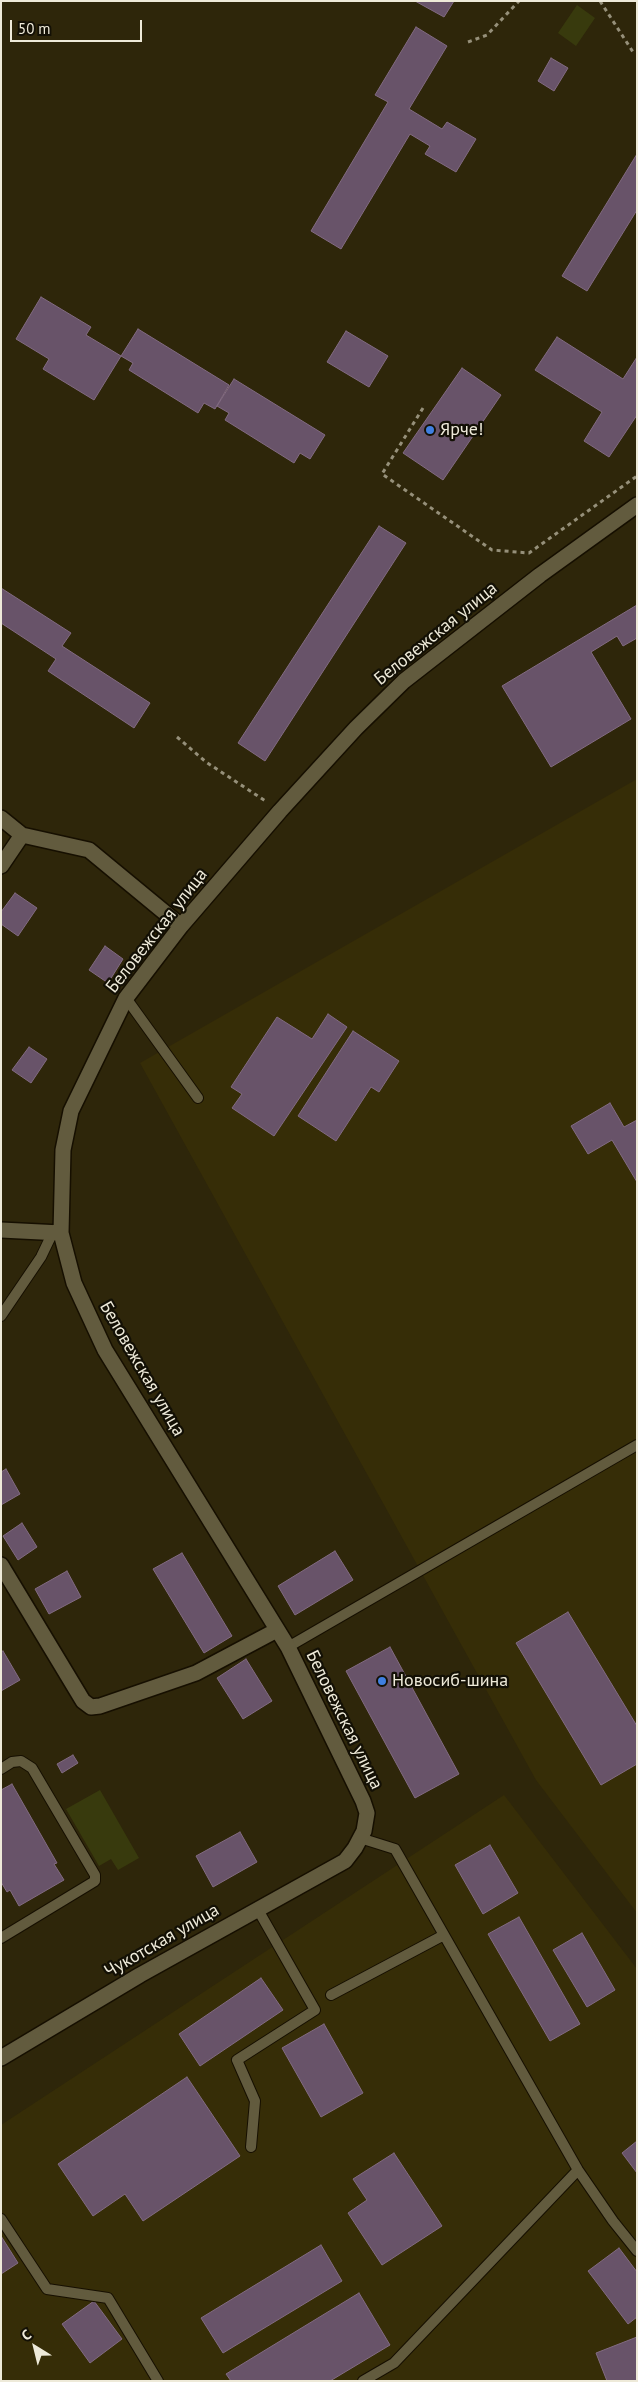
<!DOCTYPE html>
<meta charset="utf-8">
<style>
body{margin:0}
#map{position:relative;width:638px;height:2382px;overflow:hidden;background:#2e260a;font-family:"PT Sans",sans-serif}
canvas{display:block}
.frame{position:absolute;inset:0;border:2px solid #eeead9;pointer-events:none}
.north{position:absolute;left:10px;top:2322px;width:50px;height:50px;-webkit-text-stroke:4px #131005;paint-order:stroke;rotate:324deg;font-size:14px;font-weight:700;line-height:20px;text-align:center;color:#eeead9}
.north::after{content:'';display:block;margin:auto;width:18px;height:22px;background:#eeead9;clip-path:polygon(50% 0,100% 100%,50% 72%,0 100%)}
.scale{position:absolute;left:10px;top:20px;width:132px;height:22px;box-sizing:border-box;border:2px solid #eeead9;border-top:0;padding-left:6px;font-size:15px;line-height:18px;white-space:nowrap;color:#eeead9;-webkit-text-stroke:4px #131005;paint-order:stroke}
</style>
<div id="map">
<canvas width="638" height="2382"></canvas>
<div class="frame"></div>
<div class="north">С</div>
<div class="scale">50 m</div>
</div>
<script>
const context = document.querySelector('canvas').getContext('2d');
context.lineJoin = 'round';
function fillPath(path, color) { context.fillStyle = color; context.fill(path, 'evenodd'); }
const toPath = rows => new Path2D(rows.map(r => 'M' + r).join(''));
function stroke(path, color, width, dash) { context.strokeStyle = color; context.lineWidth = width; context.lineCap = dash ? 'butt' : 'round'; context.setLineDash(dash || []); context.stroke(path); }
function write(font, color, halo, rows, align = 'center') {
  context.font = font + ' "PT Sans",sans-serif'; context.lineWidth = 4.5; context.setLineDash([]); context.textBaseline = 'middle'; context.strokeStyle = halo; context.fillStyle = color; for (const [text, x, y, turn = 0] of rows) {
    context.save(); context.translate(x, y); context.rotate((+turn || 0) * Math.PI / 180); context.textAlign = isNaN(turn) ? turn : align; if (halo) context.strokeText(text, 0, 0); context.fillText(text, 0, 0); context.restore();
  }
}
fillPath(toPath([
 [637,779,637,1913,536,1780,140,1063],
 [504,1795,637,1969,637,2381,1,2381,1,2125]
]), '#362d07');
fillPath(toPath([
 [577,5,595,18,576,46,558,33],
 [100,1790,139,1858,118,1870,111,1859,99,1866,66,1809]
]), '#383a0d');
const building = toPath([
 [415,1,454,1,444,17,415,1],
 [416,27,447,46,409,109,442,129,447,122,476,139,456,172,425,154,430,146,410,134,341,249,311,231,388,102,375,95,416,27],
 [551,58,568,68,554,91,538,81,551,58],
 [637,154,637,210,587,291,562,276,637,154],
 [41,297,91,327,86,335,121,356,94,400,43,369,49,359,16,339,41,297],
 [138,329,229,385,215,409,204,403,198,413,129,370,133,363,121,356,138,329],
 [346,331,388,356,369,387,327,362,346,331],
 [557,337,623,379,637,357,637,415,609,457,584,441,602,412,535,370,557,337],
 [462,368,501,395,443,480,403,453,462,368],
 [234,379,325,435,310,459,300,453,294,463,225,420,229,413,217,406,234,379],
 [379,526,406,543,265,761,238,743,379,526],
 [1,588,71,633,62,646,150,703,134,728,48,671,56,659,1,623,1,588],
 [637,605,637,638,623,646,617,636,591,652,631,719,551,767,502,686,637,605],
 [15,893,37,908,18,936,1,924,1,912,15,893],
 [105,946,123,959,108,983,89,970,105,946],
 [328,1014,347,1027,274,1136,232,1108,242,1094,231,1087,277,1017,312,1039,328,1014],
 [353,1031,399,1061,379,1092,371,1087,336,1141,298,1116,353,1031],
 [29,1047,47,1059,31,1083,12,1070,29,1047],
 [610,1103,624,1127,637,1120,637,1182,612,1140,588,1154,571,1126,610,1103],
 [6,1469,20,1494,1,1505,1,1472,6,1469],
 [22,1523,37,1547,18,1560,3,1536,22,1523],
 [335,1551,353,1580,295,1615,278,1586,335,1551],
 [182,1553,232,1636,204,1653,153,1569,182,1553],
 [67,1571,81,1597,49,1614,35,1589,67,1571],
 [568,1612,637,1726,637,1764,601,1785,516,1643,568,1612],
 [390,1647,459,1774,415,1798,346,1671,390,1647],
 [3,1651,20,1680,1,1691,1,1652,3,1651],
 [246,1659,272,1701,243,1719,217,1678,246,1659],
 [73,1755,78,1763,62,1773,57,1764,73,1755],
 [12,1784,57,1863,54,1864,64,1880,19,1906,10,1890,7,1892,1,1882,1,1790,12,1784],
 [240,1832,257,1862,213,1887,196,1856,240,1832],
 [490,1845,518,1893,483,1914,455,1865,490,1845],
 [519,1917,580,2024,550,2041,488,1934,519,1917],
 [582,1933,615,1990,587,2007,553,1950,582,1933],
 [261,1978,283,2010,200,2066,179,2034,261,1978],
 [324,2024,363,2093,321,2117,282,2048,324,2024],
 [187,2077,240,2156,143,2221,125,2194,93,2216,58,2164,187,2077],
 [637,2141,637,2173,622,2153,637,2141],
 [394,2153,442,2226,382,2265,348,2213,367,2200,353,2179,394,2153],
 [1,2236,18,2263,1,2274,1,2236],
 [321,2245,342,2281,223,2353,201,2318,321,2245],
 [619,2248,637,2272,637,2317,628,2324,588,2271,619,2248],
 [359,2293,390,2345,330,2381,231,2381,226,2374,359,2293],
 [94,2301,122,2339,90,2363,62,2324,94,2301],
 [637,2337,637,2381,607,2381,596,2353,637,2337]
]);
fillPath(building, '#685369');
stroke(building, '#826b82', 1);
const lane = toPath([
 [126,998,198,1098],
 [1,1316,41,1257,52,1234],
 [288,1647,637,1445],
 [1,1769,12,1762,21,1761,32,1768,95,1875,95,1881,1,1938],
 [360,1838,395,1849,578,2170,613,2221,637,2251],
 [331,1995,444,1935],
 [251,2147,255,2101,237,2060,315,2010,257,1908],
 [1,2219,47,2289,108,2298,158,2381],
 [363,2381,394,2363,578,2170]
]);
const street = toPath([
 [1,818,22,835,89,850,181,926],
 [1,866,22,835],
 [1,1230,61,1233],
 [1,1565,83,1701,91,1707,100,1706,196,1673,277,1630],
 [1,2058,140,1975,345,1861,355,1848,364,1831,367,1813,363,1801,288,1647,105,1350,74,1283,61,1233,63,1150,71,1111,126,998,181,926,280,811,356,728,404,681,540,575,637,505]
]);
stroke(lane, '#160f00', 12);
stroke(street, '#160f00', 18);
stroke(toPath([
 [600,1,633,52],
 [468,42,487,35,519,1],
 [423,408,382,474,492,550,529,553,637,476],
 [177,737,206,762,267,802]
]), '#96907a', 3, [4, 4]);
stroke(lane, '#625b3e', 10);
stroke(street, '#625b3e', 15);
for (const [x, y, r, color] of [
 [430,430,5,"#3f7fe0"],
 [382,1681,5,"#3f7fe0"]
]) { const dot = new Path2D(); dot.arc(x, y, r, 0, 2 * Math.PI); context.fillStyle = color; context.fill(dot); stroke(dot, '#131005', 2); }
write('18px', '#eeead9', '#131005', [
 ["Ярче!",440,430],
 ["Новосиб-шина",392,1681]
], 'left');
write('18px', '#eeead9', '#131005', [
 ["Беловежская улица",436,634,-39],
 ["Беловежская улица",157,931,-52],
 ["Беловежская улица",142,1369,60],
 ["Беловежская улица",344,1720,64],
 ["Чукотская улица",162,1941,-30]
]);
</script>
